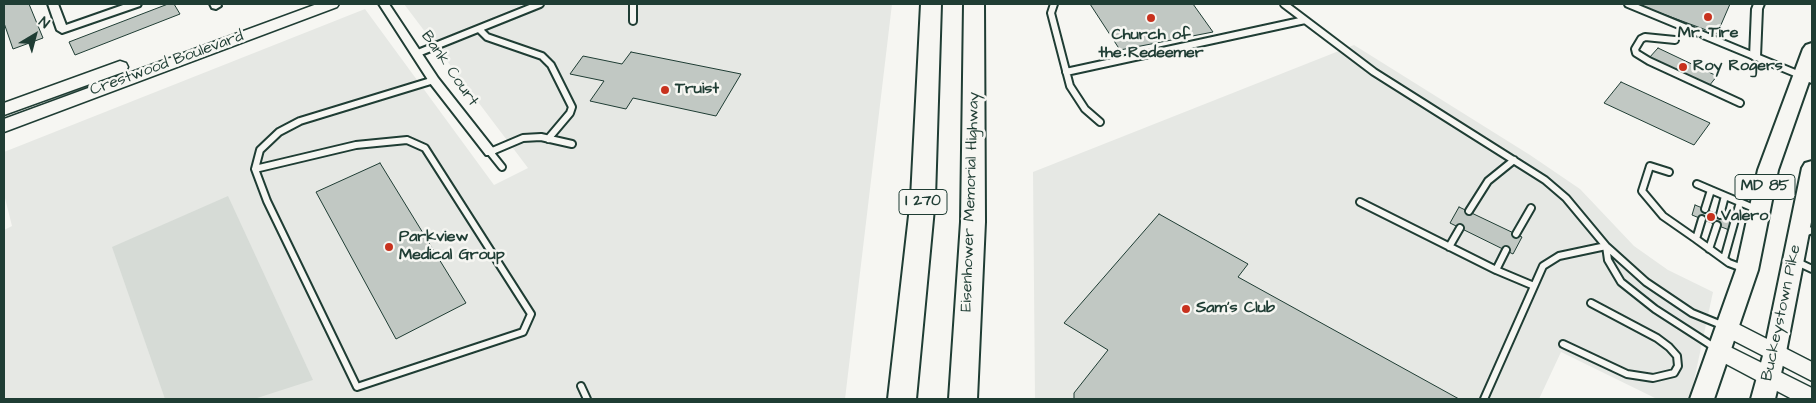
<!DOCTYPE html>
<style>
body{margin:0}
#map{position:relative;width:1816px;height:403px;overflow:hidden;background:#f6f6f2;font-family:"Architects Daughter",sans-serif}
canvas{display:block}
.frame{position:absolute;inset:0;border:5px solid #1f3d34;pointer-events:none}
.north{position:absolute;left:10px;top:10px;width:50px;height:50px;-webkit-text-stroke:4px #f6f6f2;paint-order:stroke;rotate:37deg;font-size:14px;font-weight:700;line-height:20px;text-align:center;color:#1f3d34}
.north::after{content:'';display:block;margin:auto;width:18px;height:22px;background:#1f3d34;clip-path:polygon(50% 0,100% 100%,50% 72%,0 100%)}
</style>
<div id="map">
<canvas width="1816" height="403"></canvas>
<div class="frame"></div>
<div class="north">N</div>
</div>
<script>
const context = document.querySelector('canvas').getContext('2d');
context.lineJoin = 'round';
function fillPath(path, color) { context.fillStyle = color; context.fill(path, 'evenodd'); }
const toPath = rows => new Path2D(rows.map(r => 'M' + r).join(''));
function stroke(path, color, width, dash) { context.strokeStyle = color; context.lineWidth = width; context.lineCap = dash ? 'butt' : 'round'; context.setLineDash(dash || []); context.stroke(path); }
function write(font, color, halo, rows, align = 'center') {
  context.font = font + ' "Architects Daughter",sans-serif'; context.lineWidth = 5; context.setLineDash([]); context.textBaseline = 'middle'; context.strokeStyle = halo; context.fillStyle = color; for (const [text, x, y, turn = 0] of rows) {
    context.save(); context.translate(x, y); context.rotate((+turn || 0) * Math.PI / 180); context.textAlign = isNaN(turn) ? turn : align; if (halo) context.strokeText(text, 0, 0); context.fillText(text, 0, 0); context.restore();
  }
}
fillPath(toPath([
 [404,4,892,4,845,399,4,399,4,230,12,226,4,194,4,152,365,9,494,185,528,168],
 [1354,45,1530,155,1580,189,1634,246,1668,270,1713,292,1690,399,1657,399,1561,352,1539,399,1035,399,1033,172]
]), '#e6e8e4');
fillPath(toPath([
 [228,196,313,380,254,399,165,399,112,247]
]), '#d6dbd6');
const building = toPath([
 [4,4,29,4,43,38,13,49,4,23,4,4],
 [168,4,174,4,180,14,75,55,69,42,168,4],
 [1090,4,1193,4,1213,32,1120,50,1090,4],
 [1636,4,1730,4,1717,34,1636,4],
 [1658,48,1717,76,1709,86,1649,58,1658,48],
 [631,52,741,74,716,116,633,98,626,109,590,101,604,81,570,74,583,56,622,64,631,52],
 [1621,82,1710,123,1694,145,1604,103,1621,82],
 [380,163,466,303,396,339,316,192,380,163],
 [1695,205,1732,220,1729,230,1692,215,1695,205],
 [1459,207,1522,237,1513,254,1450,223,1459,207],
 [1159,214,1248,264,1238,277,1459,399,1074,399,1074,393,1108,350,1064,323,1159,214]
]);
fillPath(building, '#c1c8c3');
stroke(building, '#1f3d34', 1);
const service = toPath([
 [633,4,633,21],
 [1054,4,1051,13,1070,86,1085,109,1100,122],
 [1284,4,1374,72,1545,180,1566,198,1606,246,1646,282,1692,313,1724,326],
 [1628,4,1812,80],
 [479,29,487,37,542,56,551,65,572,107,570,113,548,139],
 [1675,40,1645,37,1641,39,1635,49,1636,53,1649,61,1740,103],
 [418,53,540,4],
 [1066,72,1305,20],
 [407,140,425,148,531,314,523,332,357,387,267,201,255,169,356,145,407,140],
 [502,167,490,152,523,138,541,137,572,144],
 [255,169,260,150,279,132,300,121,434,80],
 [1669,172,1650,166,1642,191,1663,216,1696,239],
 [1697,184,1711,190],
 [1360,202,1496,270,1534,286],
 [1705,209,1711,190,1756,209],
 [1469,211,1488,181,1514,160],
 [1720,215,1725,196],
 [1702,219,1696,239,1729,263,1745,269],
 [1516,234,1531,208],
 [1802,234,1812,230],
 [1606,246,1608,260,1621,282,1655,309,1717,349],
 [1449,247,1460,228],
 [1709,249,1717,225],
 [1724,259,1740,202],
 [1795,261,1812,269],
 [1496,270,1506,250],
 [1563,344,1627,374,1653,378,1674,373,1678,366,1677,356,1669,347,1657,338,1591,303],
 [581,386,587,399],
 [1484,399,1543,266,1559,256,1606,246]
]);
const minor = toPath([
 [48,4,58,4,66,25,126,4,141,4,140,6,62,33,57,30,48,4],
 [210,4,220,4,221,6,216,9,212,8,210,4],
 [379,4,389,4,438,78,494,149,496,152,494,155,486,155,430,83,379,4],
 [1754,4,1764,4,1762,9,1760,57,1755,61,1750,57,1752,9,1754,4]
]);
const secondary = toPath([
 [317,4,339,4,337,7,4,132,4,119,317,4],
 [120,61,126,63,128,67,126,71,4,115,4,103,120,61],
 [1728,319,1812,362,1812,381,1721,334,1718,328,1721,322,1728,319],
 [1720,342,1812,388,1812,399,1792,399,1713,357,1709,351,1713,345,1720,342]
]);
const primary = toPath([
 [1812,43,1812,73,1778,170,1758,270,1714,399,1690,399,1736,270,1758,170,1803,49,1806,45,1812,43],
 [1812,161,1812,217,1786,352,1775,399,1751,399,1764,352,1802,168,1805,163,1812,161]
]);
const motorway = toPath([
 [921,4,941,4,935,198,916,399,888,399,911,198,921,4],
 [964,4,984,4,985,222,977,399,949,399,961,222,964,4]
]);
stroke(service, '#1f3d34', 10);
stroke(minor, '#1f3d34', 4);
stroke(secondary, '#1f3d34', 3);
stroke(primary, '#1f3d34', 4);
stroke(motorway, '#1f3d34', 4);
stroke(service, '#f6f6f2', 6);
fillPath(minor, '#f6f6f2');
fillPath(secondary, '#f6f6f2');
fillPath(primary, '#f6f6f2');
fillPath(motorway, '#f6f6f2');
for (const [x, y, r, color] of [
 [1708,17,5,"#c8321e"],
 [1151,18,5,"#c8321e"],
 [1683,67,5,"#c8321e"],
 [665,90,5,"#c8321e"],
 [1711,217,5,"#c8321e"],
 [389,247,5,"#c8321e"],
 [1186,309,5,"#c8321e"]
]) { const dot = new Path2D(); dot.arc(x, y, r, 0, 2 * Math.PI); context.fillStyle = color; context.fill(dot); stroke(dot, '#f6f6f2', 2); }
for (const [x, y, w] of [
 [1765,187,60],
 [923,202,48]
]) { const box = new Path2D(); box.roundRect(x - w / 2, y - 12.5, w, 25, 4); context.fillStyle = '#f6f6f2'; context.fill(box); stroke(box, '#1f3d34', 1); }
write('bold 15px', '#1f3d34', null, [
 ["MD 85",1765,187],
 ["I 270",923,202]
]);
write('bold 16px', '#1f3d34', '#f6f6f2', [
 ["Mr. Tire",1708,34,"center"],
 ["Church of",1151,36,"center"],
 ["the Redeemer",1151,54,"center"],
 ["Roy Rogers",1693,67],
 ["Truist",675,90],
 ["Valero",1721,217],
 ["Parkview",399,238],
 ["Medical Group",399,256],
 ["Sam's Club",1196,309]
], 'left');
write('16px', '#1f3d34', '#f6f6f2', [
 ["Crestwood Boulevard",167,64,-20],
 ["Bank Court",449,69,55],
 ["Eisenhower Memorial Highway",971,202,-88],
 ["Buckeystown Pike",1782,313,-78]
]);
</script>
